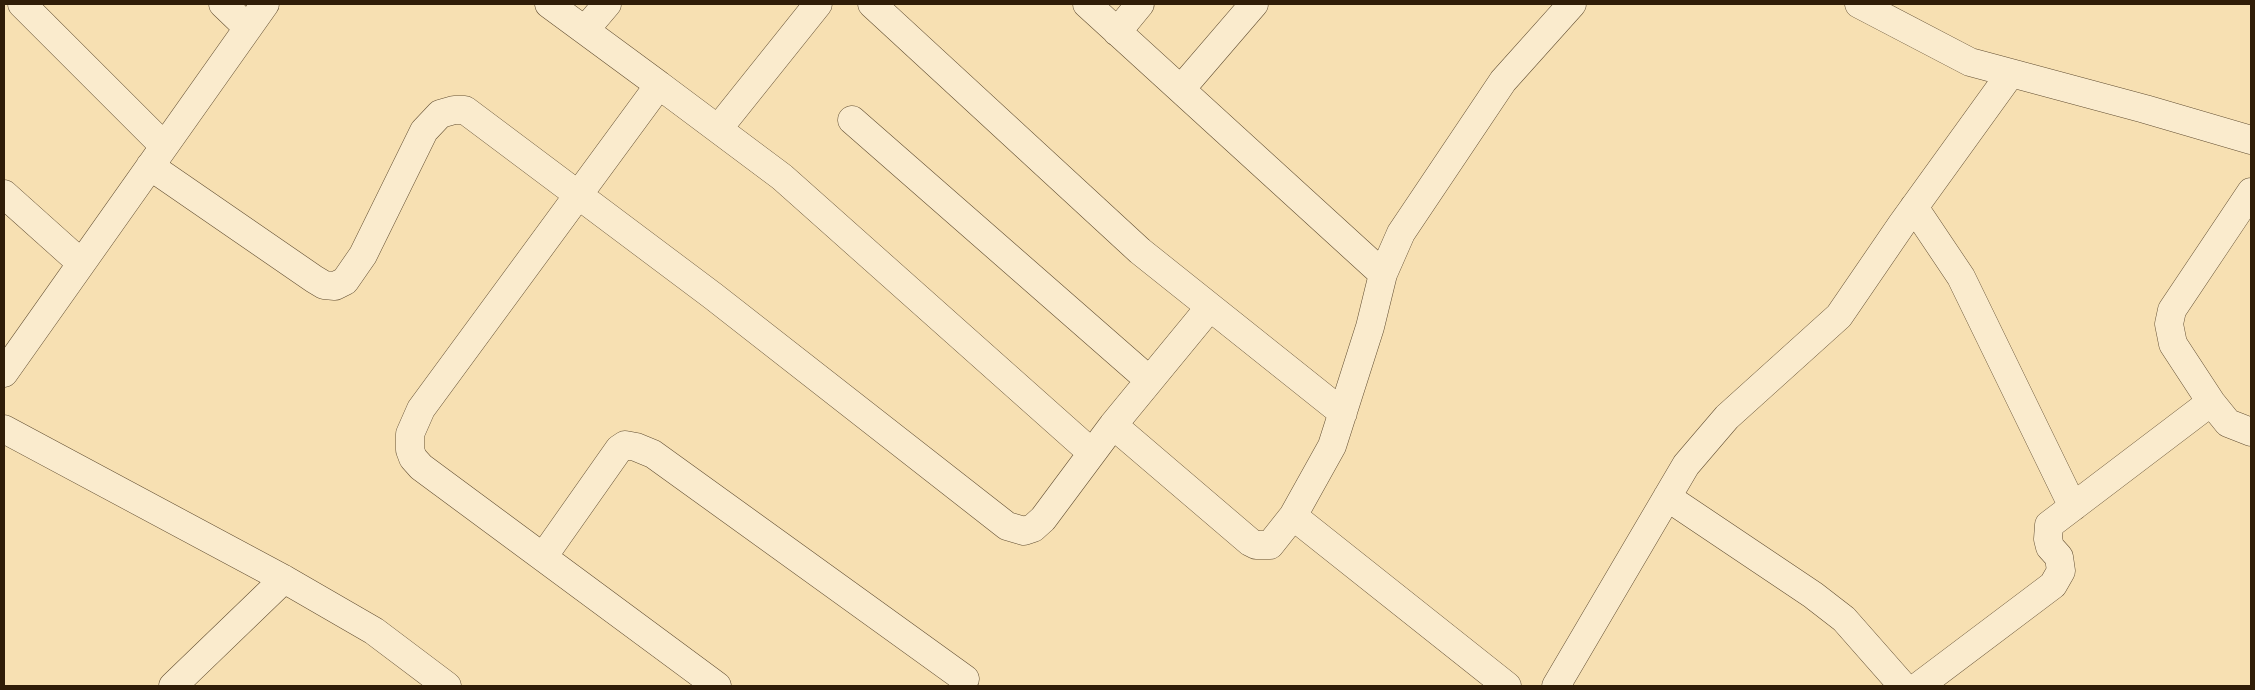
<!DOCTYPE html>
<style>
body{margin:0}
#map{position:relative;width:2255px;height:690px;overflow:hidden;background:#f7e0b2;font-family:Vollkorn,serif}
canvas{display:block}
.frame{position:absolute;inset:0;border:5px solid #301d08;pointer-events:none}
</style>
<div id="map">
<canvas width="2255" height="690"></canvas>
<div class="frame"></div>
</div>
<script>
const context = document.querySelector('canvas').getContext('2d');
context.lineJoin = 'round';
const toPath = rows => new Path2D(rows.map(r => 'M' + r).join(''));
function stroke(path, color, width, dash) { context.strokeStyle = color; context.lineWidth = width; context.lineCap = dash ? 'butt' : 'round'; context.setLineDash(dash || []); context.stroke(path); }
const minor = toPath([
 [22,4,164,146],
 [223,4,248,28],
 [549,4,659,85,421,409,410,434,410,450,413,458,421,467,717,686],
 [872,4,1140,251,1343,413],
 [1087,4,1383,274],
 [1859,4,1970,62,2145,109,2251,140],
 [585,30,607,4],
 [1117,32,1140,4],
 [659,85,782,177,1092,453],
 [1181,89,1254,4],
 [852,120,1149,380],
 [718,129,818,4],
 [150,166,314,279,324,285,335,286,345,281,363,255,424,131,440,114,454,110,465,110,713,296,1007,526,1024,531,1033,528,1043,519,1113,425,1250,542,1256,545,1270,545,1293,516],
 [4,194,81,263],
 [1914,207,1961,277,2073,507],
 [4,373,265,4],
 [2211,402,2228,423,2251,432],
 [1113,425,1210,307],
 [4,429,284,579,374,631,447,686],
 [1667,497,1813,595,1844,619,1903,686],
 [543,557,619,449,625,445,636,447,653,454,965,679],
 [173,686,284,579],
 [1507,686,1293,516,1332,446,1370,327,1383,274,1401,233,1503,81,1572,4],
 [1556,686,1686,465,1727,417,1839,316,1902,224,2011,73],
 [1919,686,2053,585,2061,571,2059,557,2050,547,2048,539,2049,525,2211,402,2173,344,2169,324,2172,310,2251,192]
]);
stroke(minor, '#624e32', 29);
stroke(minor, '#faebcd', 28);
</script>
